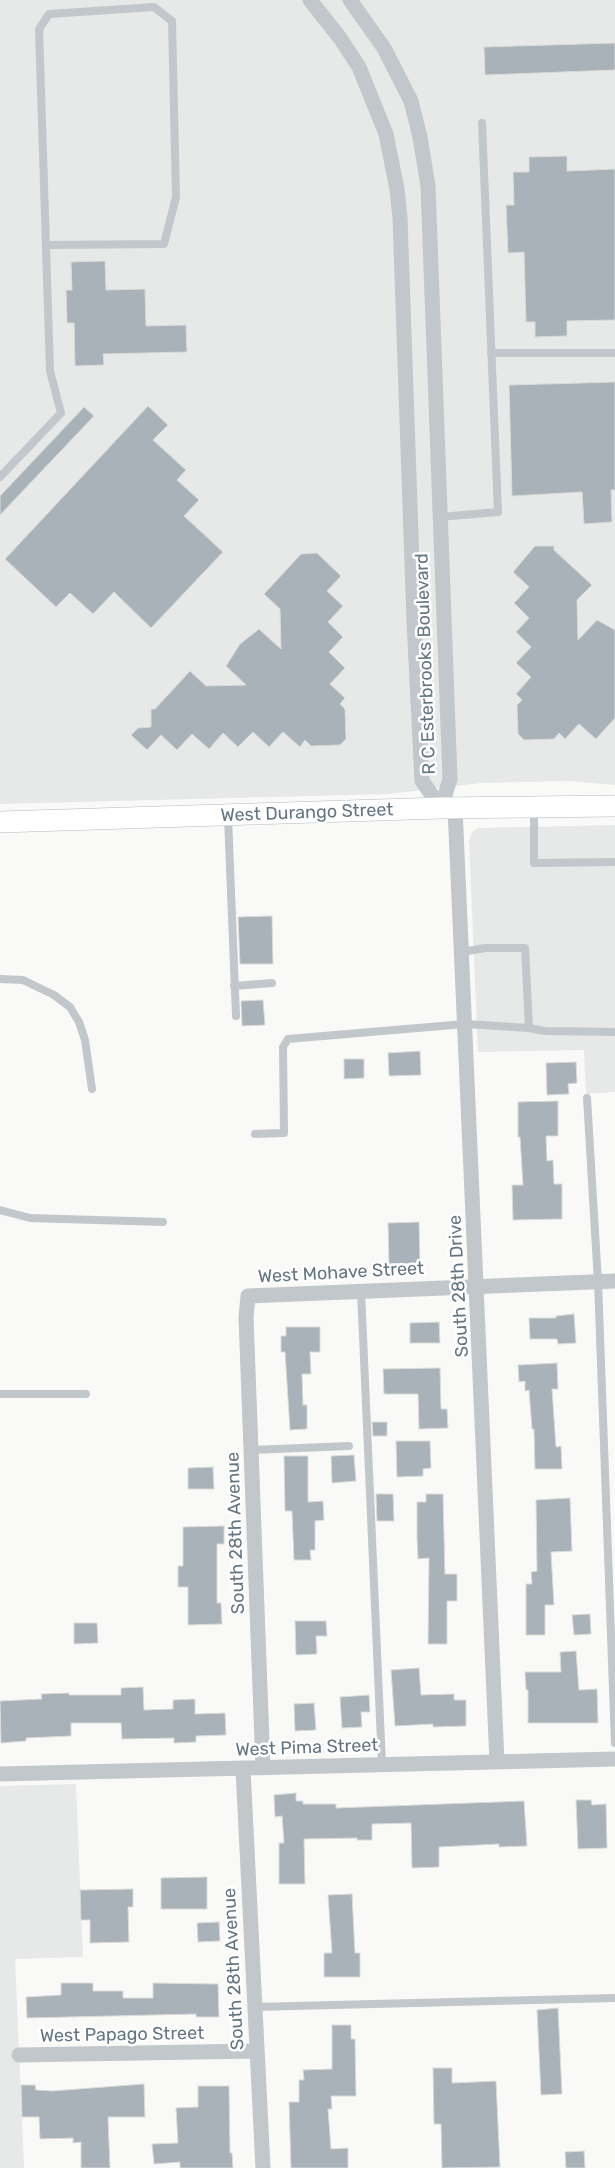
<!DOCTYPE html>
<style>
body{margin:0}
canvas{display:block;background:#f9f9f7}
</style>
<canvas width="615" height="2168"></canvas>
<script>
const context = document.querySelector('canvas').getContext('2d');
context.lineJoin = 'round';
function fillPath(path, color) { context.fillStyle = color; context.fill(path, 'evenodd'); }
const toPath = rows => new Path2D(rows.map(r => 'M' + r).join(''));
function stroke(path, color, width, dash) { context.strokeStyle = color; context.lineWidth = width; context.lineCap = dash ? 'butt' : 'round'; context.setLineDash(dash || []); context.stroke(path); }
function write(font, color, halo, rows, align = 'center') {
  context.font = font + ' Rubik,sans-serif'; context.lineWidth = 5; context.setLineDash([]); context.textBaseline = 'middle'; context.strokeStyle = halo; context.fillStyle = color; for (const [text, x, y, turn = 0] of rows) {
    context.save(); context.translate(x, y); context.rotate((+turn || 0) * Math.PI / 180); context.textAlign = isNaN(turn) ? turn : align; if (halo) context.strokeText(text, 0, 0); context.fillText(text, 0, 0); context.restore();
  }
}
fillPath(toPath([
 [0,0,615,0,615,785,568,781,482,783,389,794,0,804],
 [615,825,615,1092,586,1094,584,1050,478,1052,469,841,472,832,478,828],
 [76,1784,83,1957,15,1959,24,2168,0,2168,0,1786]
]), '#e7e8e8');
const building = toPath([
 [615,43,615,70,485,75,484,47,615,43],
 [567,156,567,171,615,169,615,320,567,321,567,336,535,337,535,322,526,322,524,252,508,253,506,205,514,205,513,172,529,172,529,157,567,156],
 [105,261,106,290,145,289,146,326,186,325,187,352,103,354,104,365,75,366,74,323,67,323,66,290,72,290,71,262,105,261],
 [615,382,615,490,611,490,612,522,584,524,582,492,512,496,509,385,615,382],
 [148,406,168,425,153,440,186,470,177,480,199,500,184,516,223,552,151,628,114,592,93,614,70,593,56,607,5,559,148,406],
 [84,407,94,416,0,515,0,496,84,407],
 [535,546,554,546,554,550,592,585,577,600,578,640,597,620,615,630,615,718,596,739,579,724,565,739,559,733,554,739,524,740,518,734,517,705,522,700,516,694,531,677,516,663,531,647,516,632,529,618,514,603,529,587,513,572,535,546],
 [317,553,341,576,327,591,343,606,328,622,343,637,329,652,345,668,330,684,345,698,340,704,345,709,346,739,340,745,311,746,305,740,300,747,283,732,269,747,253,732,238,747,223,733,209,749,192,734,177,750,161,735,147,750,131,735,138,728,151,727,151,709,155,709,190,671,206,686,246,685,226,666,240,644,259,629,281,649,280,609,264,594,301,554,317,553],
 [272,916,273,964,240,964,238,917,272,916],
 [263,1000,265,1025,242,1026,241,1001,263,1000],
 [420,1051,421,1075,389,1076,388,1053,420,1051],
 [344,1059,364,1059,364,1078,344,1079,344,1059],
 [576,1062,577,1083,568,1084,569,1094,547,1095,546,1063,576,1062],
 [558,1101,558,1136,546,1136,547,1161,553,1160,554,1184,562,1184,562,1219,513,1220,512,1185,523,1185,520,1137,518,1137,518,1102,558,1101],
 [419,1222,420,1263,389,1264,388,1223,419,1222],
 [574,1314,576,1343,558,1344,557,1339,530,1339,529,1318,556,1318,556,1316,574,1314],
 [439,1322,440,1343,410,1343,410,1323,439,1322],
 [286,1327,320,1327,320,1352,310,1352,311,1374,302,1374,303,1405,307,1405,307,1429,290,1430,285,1352,281,1352,281,1336,286,1336,286,1327],
 [557,1363,558,1389,552,1389,556,1447,561,1446,562,1469,535,1469,534,1429,532,1429,529,1390,525,1391,525,1381,519,1382,518,1365,557,1363],
 [440,1368,441,1409,447,1409,448,1428,419,1429,418,1394,384,1394,383,1369,440,1368],
 [372,1422,387,1422,387,1436,373,1436,372,1422],
 [396,1441,430,1441,431,1468,423,1469,423,1476,397,1477,396,1441],
 [354,1455,356,1481,332,1483,331,1456,354,1455],
 [284,1456,308,1456,308,1502,323,1501,324,1520,315,1521,315,1550,310,1550,311,1560,294,1560,292,1511,285,1511,284,1456],
 [213,1467,214,1489,188,1489,188,1468,213,1467],
 [376,1494,393,1494,394,1521,377,1521,376,1494],
 [426,1494,443,1494,445,1574,457,1574,457,1601,447,1601,447,1644,428,1644,429,1558,418,1559,417,1538,417,1502,426,1502,426,1494],
 [570,1498,572,1551,551,1552,554,1605,545,1605,545,1635,526,1635,526,1584,532,1584,531,1572,537,1571,536,1500,570,1498],
 [224,1526,224,1544,217,1544,217,1603,221,1603,222,1624,188,1625,188,1587,178,1587,178,1566,183,1566,183,1527,224,1526],
 [590,1614,591,1634,574,1635,572,1615,590,1614],
 [295,1621,326,1621,327,1636,316,1636,317,1654,296,1655,295,1621],
 [74,1623,97,1623,98,1643,74,1644,74,1623],
 [576,1651,579,1690,597,1689,598,1723,528,1723,528,1690,526,1690,525,1672,561,1672,560,1652,576,1651],
 [419,1668,421,1695,454,1694,454,1700,466,1700,466,1726,433,1727,433,1724,395,1726,391,1670,419,1668],
 [143,1687,144,1710,173,1709,173,1700,195,1699,195,1714,225,1713,226,1735,196,1736,196,1742,174,1743,174,1738,122,1739,121,1723,71,1723,71,1736,26,1738,26,1741,1,1743,0,1701,42,1699,41,1694,69,1693,69,1695,121,1695,121,1688,143,1687],
 [369,1695,370,1712,361,1712,362,1727,342,1728,340,1697,369,1695],
 [314,1703,316,1730,295,1731,294,1704,314,1703],
 [296,1793,296,1801,303,1801,303,1804,336,1804,336,1808,524,1801,527,1846,499,1847,499,1844,439,1847,439,1867,412,1868,411,1823,372,1824,372,1840,357,1840,357,1838,304,1839,305,1884,279,1884,279,1843,284,1843,282,1816,275,1817,274,1795,296,1793],
 [576,1800,591,1800,592,1805,606,1804,607,1848,578,1849,576,1800],
 [207,1877,207,1909,161,1909,161,1878,207,1877],
 [133,1889,133,1907,128,1907,129,1942,90,1943,90,1920,81,1920,80,1890,133,1889],
 [352,1894,355,1953,360,1953,360,1977,324,1977,324,1953,332,1953,328,1895,352,1894],
 [219,1922,220,1941,198,1942,197,1923,219,1922],
 [61,1983,93,1983,93,1991,123,1991,123,1998,153,1998,153,1983,218,1984,219,2017,196,2017,196,2014,27,2018,26,1997,61,1995,61,1983],
 [558,2008,562,2094,541,2095,537,2010,558,2008],
 [332,2025,351,2025,351,2039,355,2039,356,2096,331,2096,332,2109,328,2109,331,2149,348,2148,348,2168,291,2168,289,2102,299,2102,299,2080,304,2080,303,2070,332,2069,332,2025],
 [433,2068,452,2068,452,2083,496,2081,500,2167,442,2168,441,2124,434,2124,433,2068],
 [144,2084,145,2117,108,2117,110,2168,81,2168,81,2142,73,2143,73,2138,40,2139,39,2117,22,2117,21,2085,35,2085,36,2090,52,2091,144,2084],
 [198,2086,229,2086,230,2153,232,2153,233,2168,180,2168,180,2162,154,2164,152,2144,178,2143,176,2108,198,2107,198,2086],
 [584,2151,585,2168,566,2168,565,2152,584,2151]
]);
fillPath(building, '#a9b2b8');
stroke(building, '#dbdbd9', 1);
const secondary = toPath([
 [0,822,441,808,615,806]
]);
stroke(secondary, '#b2b9be', 22);
stroke(toPath([
 [491,353,615,353],
 [0,477,61,413,50,371,39,29,49,14,154,7,172,21,176,197,164,244,46,245],
 [440,517,498,512,482,123],
 [534,809,534,863,615,862],
 [228,817,236,1016],
 [0,979,23,980,54,995,70,1007,79,1022,85,1040,92,1089],
 [234,986,272,983],
 [529,1028,545,1031,615,1032],
 [587,1098,598,1282,615,1743],
 [255,1134,284,1133,283,1047,288,1039,465,1024,529,1028,525,948,485,948,462,952],
 [0,1210,30,1218,163,1222],
 [361,1291,382,1764],
 [0,1394,86,1394],
 [252,1450,349,1446],
 [254,2007,615,1998]
]), '#c2c7cb', 8);
stroke(toPath([
 [310,0,340,38,359,67,386,134,397,189,400,218,414,621,422,781,441,808],
 [350,0,384,48,411,101,420,137,428,186,450,779,441,808],
 [455,808,497,1762],
 [263,1768,246,1317,248,1296,615,1281],
 [243,1769,263,2168],
 [0,1774,615,1759],
 [19,2055,256,2051]
]), '#c2c7cb', 15);
stroke(secondary, '#fff', 21);
write('18px', '#647682', '#fff', [
 ["R C Esterbrooks Boulevard",426,664,-92],
 ["West Durango Street",307,813,-2],
 ["West Mohave Street",341,1273,-3],
 ["South 28th Drive",459,1286,-93],
 ["South 28th Avenue",236,1533,-92],
 ["West Pima Street",307,1748,-2],
 ["South 28th Avenue",234,1969,-93],
 ["West Papago Street",122,2035,-1]
]);
</script>
